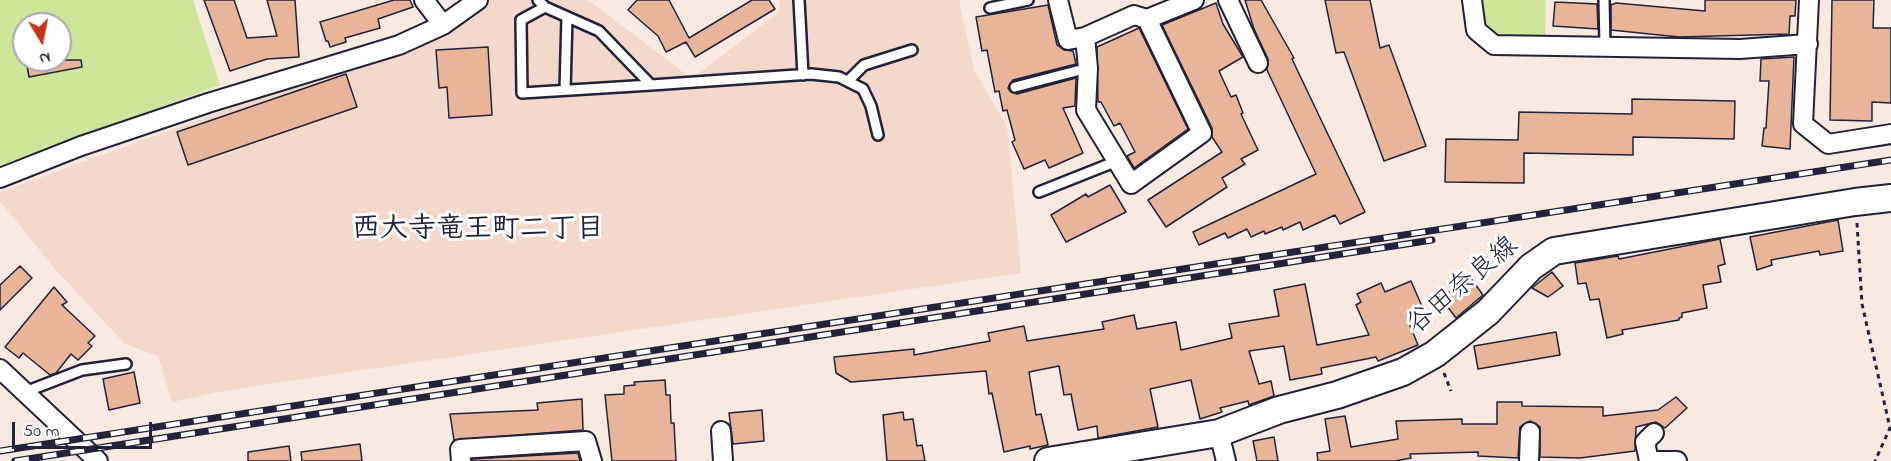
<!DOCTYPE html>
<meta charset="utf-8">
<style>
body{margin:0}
#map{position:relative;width:1891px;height:461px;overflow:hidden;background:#f8e9e1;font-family:"Indie Flower",sans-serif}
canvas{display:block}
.north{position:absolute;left:12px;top:12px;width:60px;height:60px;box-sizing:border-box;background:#fff;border:2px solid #a7a7b1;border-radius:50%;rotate:170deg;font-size:16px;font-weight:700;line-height:24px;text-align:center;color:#22223b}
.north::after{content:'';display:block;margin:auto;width:21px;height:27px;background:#c8321e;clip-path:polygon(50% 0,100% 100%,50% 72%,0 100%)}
.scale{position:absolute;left:12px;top:422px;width:140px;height:27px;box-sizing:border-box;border:3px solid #22223b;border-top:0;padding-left:8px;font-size:18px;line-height:21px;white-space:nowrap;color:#22223b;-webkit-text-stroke:4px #fff;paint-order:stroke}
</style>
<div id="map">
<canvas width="1891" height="461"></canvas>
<div class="north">N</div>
<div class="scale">50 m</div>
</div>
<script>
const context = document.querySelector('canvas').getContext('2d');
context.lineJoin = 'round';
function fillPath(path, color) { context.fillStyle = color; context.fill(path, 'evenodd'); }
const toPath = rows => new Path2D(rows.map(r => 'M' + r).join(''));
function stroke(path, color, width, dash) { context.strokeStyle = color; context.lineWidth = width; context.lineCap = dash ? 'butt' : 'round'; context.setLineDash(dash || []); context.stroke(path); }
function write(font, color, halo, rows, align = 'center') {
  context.font = font + ' "Indie Flower","Klee One",sans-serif'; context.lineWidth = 6; context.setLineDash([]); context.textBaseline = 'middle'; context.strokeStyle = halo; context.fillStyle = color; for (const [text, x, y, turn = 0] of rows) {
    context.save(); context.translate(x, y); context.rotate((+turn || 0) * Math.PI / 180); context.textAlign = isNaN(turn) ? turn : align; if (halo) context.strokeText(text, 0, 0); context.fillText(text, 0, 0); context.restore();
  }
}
fillPath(toPath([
 [489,0,588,0,692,79,779,12,780,0,959,0,974,70,1007,126,1021,273,228,390,172,402,158,356,125,344,54,268,0,201,0,192,245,103,428,43]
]), '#f3d9cc');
fillPath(toPath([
 [0,0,193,0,220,85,0,166],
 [24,24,60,24,60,60,24,60],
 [1480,0,1546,0,1545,36,1494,34,1484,25]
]), '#cee59a');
const building = toPath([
 [204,0,234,0,247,38,277,36,267,0,295,0,299,57,267,59,230,71,204,0],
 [394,0,410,0,413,7,378,19,380,28,345,38,346,42,330,47,328,41,326,41,320,22,394,0],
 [637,0,669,0,689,38,752,0,769,0,775,9,695,57,686,42,666,52,658,36,628,10,637,0],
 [1245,0,1261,0,1294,58,1292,59,1365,212,1340,224,1335,215,1303,230,1300,222,1283,230,1282,227,1265,234,1264,231,1251,237,1247,229,1228,238,1225,233,1199,245,1193,232,1316,174,1267,70,1268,59,1254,29,1245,0],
 [1325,0,1370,0,1380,48,1389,45,1426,146,1384,161,1344,52,1336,53,1325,0],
 [1705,0,1796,0,1795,16,1790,16,1789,34,1679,37,1611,30,1611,5,1616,3,1705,11,1705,0],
 [1832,0,1874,0,1873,28,1891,28,1891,103,1872,102,1872,121,1830,120,1832,0],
 [1555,2,1597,4,1598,29,1553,26,1555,2],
 [1216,3,1223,24,1243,57,1219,71,1231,97,1236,95,1243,113,1241,114,1258,150,1241,159,1245,164,1222,178,1227,187,1166,227,1148,200,1222,152,1212,137,1212,128,1162,25,1216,3],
 [1048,5,1057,45,1064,50,1073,51,1076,64,1013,80,1008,88,1011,92,1017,94,1076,78,1075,106,1063,108,1083,153,1049,168,1045,160,1024,169,1012,142,1015,140,1007,110,1003,111,999,91,995,92,987,50,982,51,976,17,1048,5],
 [1139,28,1188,129,1134,168,1127,156,1135,152,1120,123,1114,126,1101,102,1098,102,1097,47,1139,28],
 [488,47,492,115,449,118,447,87,439,88,436,50,488,47],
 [1794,57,1790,149,1762,146,1764,128,1766,128,1769,81,1760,81,1761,59,1794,57],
 [26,60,81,60,82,67,29,77,26,60],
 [346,74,357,107,188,165,177,132,346,74],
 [1632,99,1735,101,1734,139,1633,137,1633,155,1524,153,1524,183,1445,182,1446,139,1518,140,1519,112,1632,114,1632,99],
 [1110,185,1126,212,1066,242,1051,215,1086,194,1088,197,1110,185],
 [1838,220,1843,251,1820,255,1819,251,1771,260,1772,265,1757,270,1750,237,1838,220],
 [1720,239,1725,264,1718,266,1721,282,1703,285,1707,308,1682,313,1682,317,1679,318,1679,320,1622,330,1623,334,1607,338,1599,299,1590,300,1586,283,1578,284,1575,263,1618,256,1619,259,1720,239],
 [20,266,32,278,0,310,0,285,20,266],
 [1552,272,1563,286,1548,297,1532,288,1552,272],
 [1470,277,1483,295,1456,318,1441,298,1470,277],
 [1411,281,1424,311,1413,316,1415,321,1409,323,1418,345,1378,361,1376,357,1321,368,1322,374,1290,380,1284,346,1249,351,1259,384,1271,381,1274,396,1249,405,1248,401,1220,408,1222,412,1200,419,1191,380,1150,389,1158,427,1098,438,1097,426,1078,430,1071,394,1064,395,1059,366,1029,372,1036,415,1041,414,1048,445,1030,449,1030,446,1004,452,992,393,989,394,986,371,851,382,836,373,834,357,914,349,914,355,990,341,988,333,1024,326,1027,341,1104,329,1102,322,1134,315,1137,329,1176,322,1181,350,1232,338,1229,324,1279,316,1274,290,1305,284,1317,345,1369,335,1356,305,1361,302,1357,294,1381,283,1385,292,1411,281],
 [54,287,67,302,62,305,95,336,88,343,92,346,78,360,71,354,56,373,50,375,23,353,19,358,5,347,54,287],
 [1556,332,1560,355,1478,369,1474,346,1556,332],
 [134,372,140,403,109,410,103,379,134,372],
 [665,380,666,395,670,395,671,423,674,423,676,461,612,461,605,395,624,394,624,386,635,385,634,382,665,380],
 [1676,397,1687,408,1665,428,1656,422,1636,427,1635,451,1580,458,1540,457,1540,427,1530,421,1520,427,1518,458,1478,456,1478,452,1410,454,1411,458,1395,461,1318,461,1317,453,1330,451,1325,419,1345,416,1351,447,1398,439,1396,421,1462,419,1462,424,1497,424,1497,402,1522,402,1522,406,1603,407,1603,416,1658,410,1676,397],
 [582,399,583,430,454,440,450,414,538,410,537,403,582,399],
 [762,410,764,441,733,444,729,413,762,410],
 [903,412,904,420,913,419,917,446,922,445,925,461,887,461,883,415,903,412],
 [1274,437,1278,461,1257,461,1253,441,1274,437],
 [360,444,362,461,302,461,301,452,360,444],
 [289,446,291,461,248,461,248,452,289,446],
 [578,453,580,461,472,461,472,459,578,453]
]);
fillPath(building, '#e8b59a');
stroke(building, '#22223b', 1.5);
const lane = toPath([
 [538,0,545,7,599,31,651,85,811,74,839,77,863,89,871,106,878,135],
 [799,0,803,75],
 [1604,0,1605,45],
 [545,7,521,20,522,93,651,85],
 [990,8,1028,0],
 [848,81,864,65,912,50],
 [1015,87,1088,68],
 [565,90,567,17],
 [1039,192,1117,161],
 [25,392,82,370,126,364]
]);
const street = toPath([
 [424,0,443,25],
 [1058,0,1068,40,1085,37,1134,15,1147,19,1194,0],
 [1228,0,1258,63],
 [1472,0,1476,30,1494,45,1740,49,1808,44],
 [1809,0,1803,124,1828,144,1891,134],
 [1085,37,1088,68,1086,110,1131,184,1202,133,1147,19],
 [0,178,81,146,208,103,399,45,443,25,478,0],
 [0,369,98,461],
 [721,431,723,461],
 [1219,433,1226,461],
 [461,461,460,449,586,441,592,461],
 [1529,461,1530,432],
 [1649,461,1645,442,1654,433],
 [1651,461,1677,461]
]);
const secondary = toPath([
 [1048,461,1219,433,1279,410,1337,395,1403,372,1435,354,1488,312,1531,267,1554,251,1855,202,1891,198]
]);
stroke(lane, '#22223b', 14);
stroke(street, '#22223b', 22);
stroke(secondary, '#22223b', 30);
stroke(toPath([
 [1857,223,1862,304,1890,428,1875,461],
 [1444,373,1451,391]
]), '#22223b', 3, [4.5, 4.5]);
stroke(lane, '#fff', 9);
stroke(street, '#fff', 18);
stroke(secondary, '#fff', 26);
const rail = toPath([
 [0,451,1891,160],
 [15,461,1432,240]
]);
stroke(rail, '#22223b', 7);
stroke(rail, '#fff', 4.5, [14]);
write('27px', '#22223b', '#fff', [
 ["谷田奈良線",1464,287,-40]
]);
write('bold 28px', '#22223b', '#fff', [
 ["西大寺竜王町二丁目",478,231]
]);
</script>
